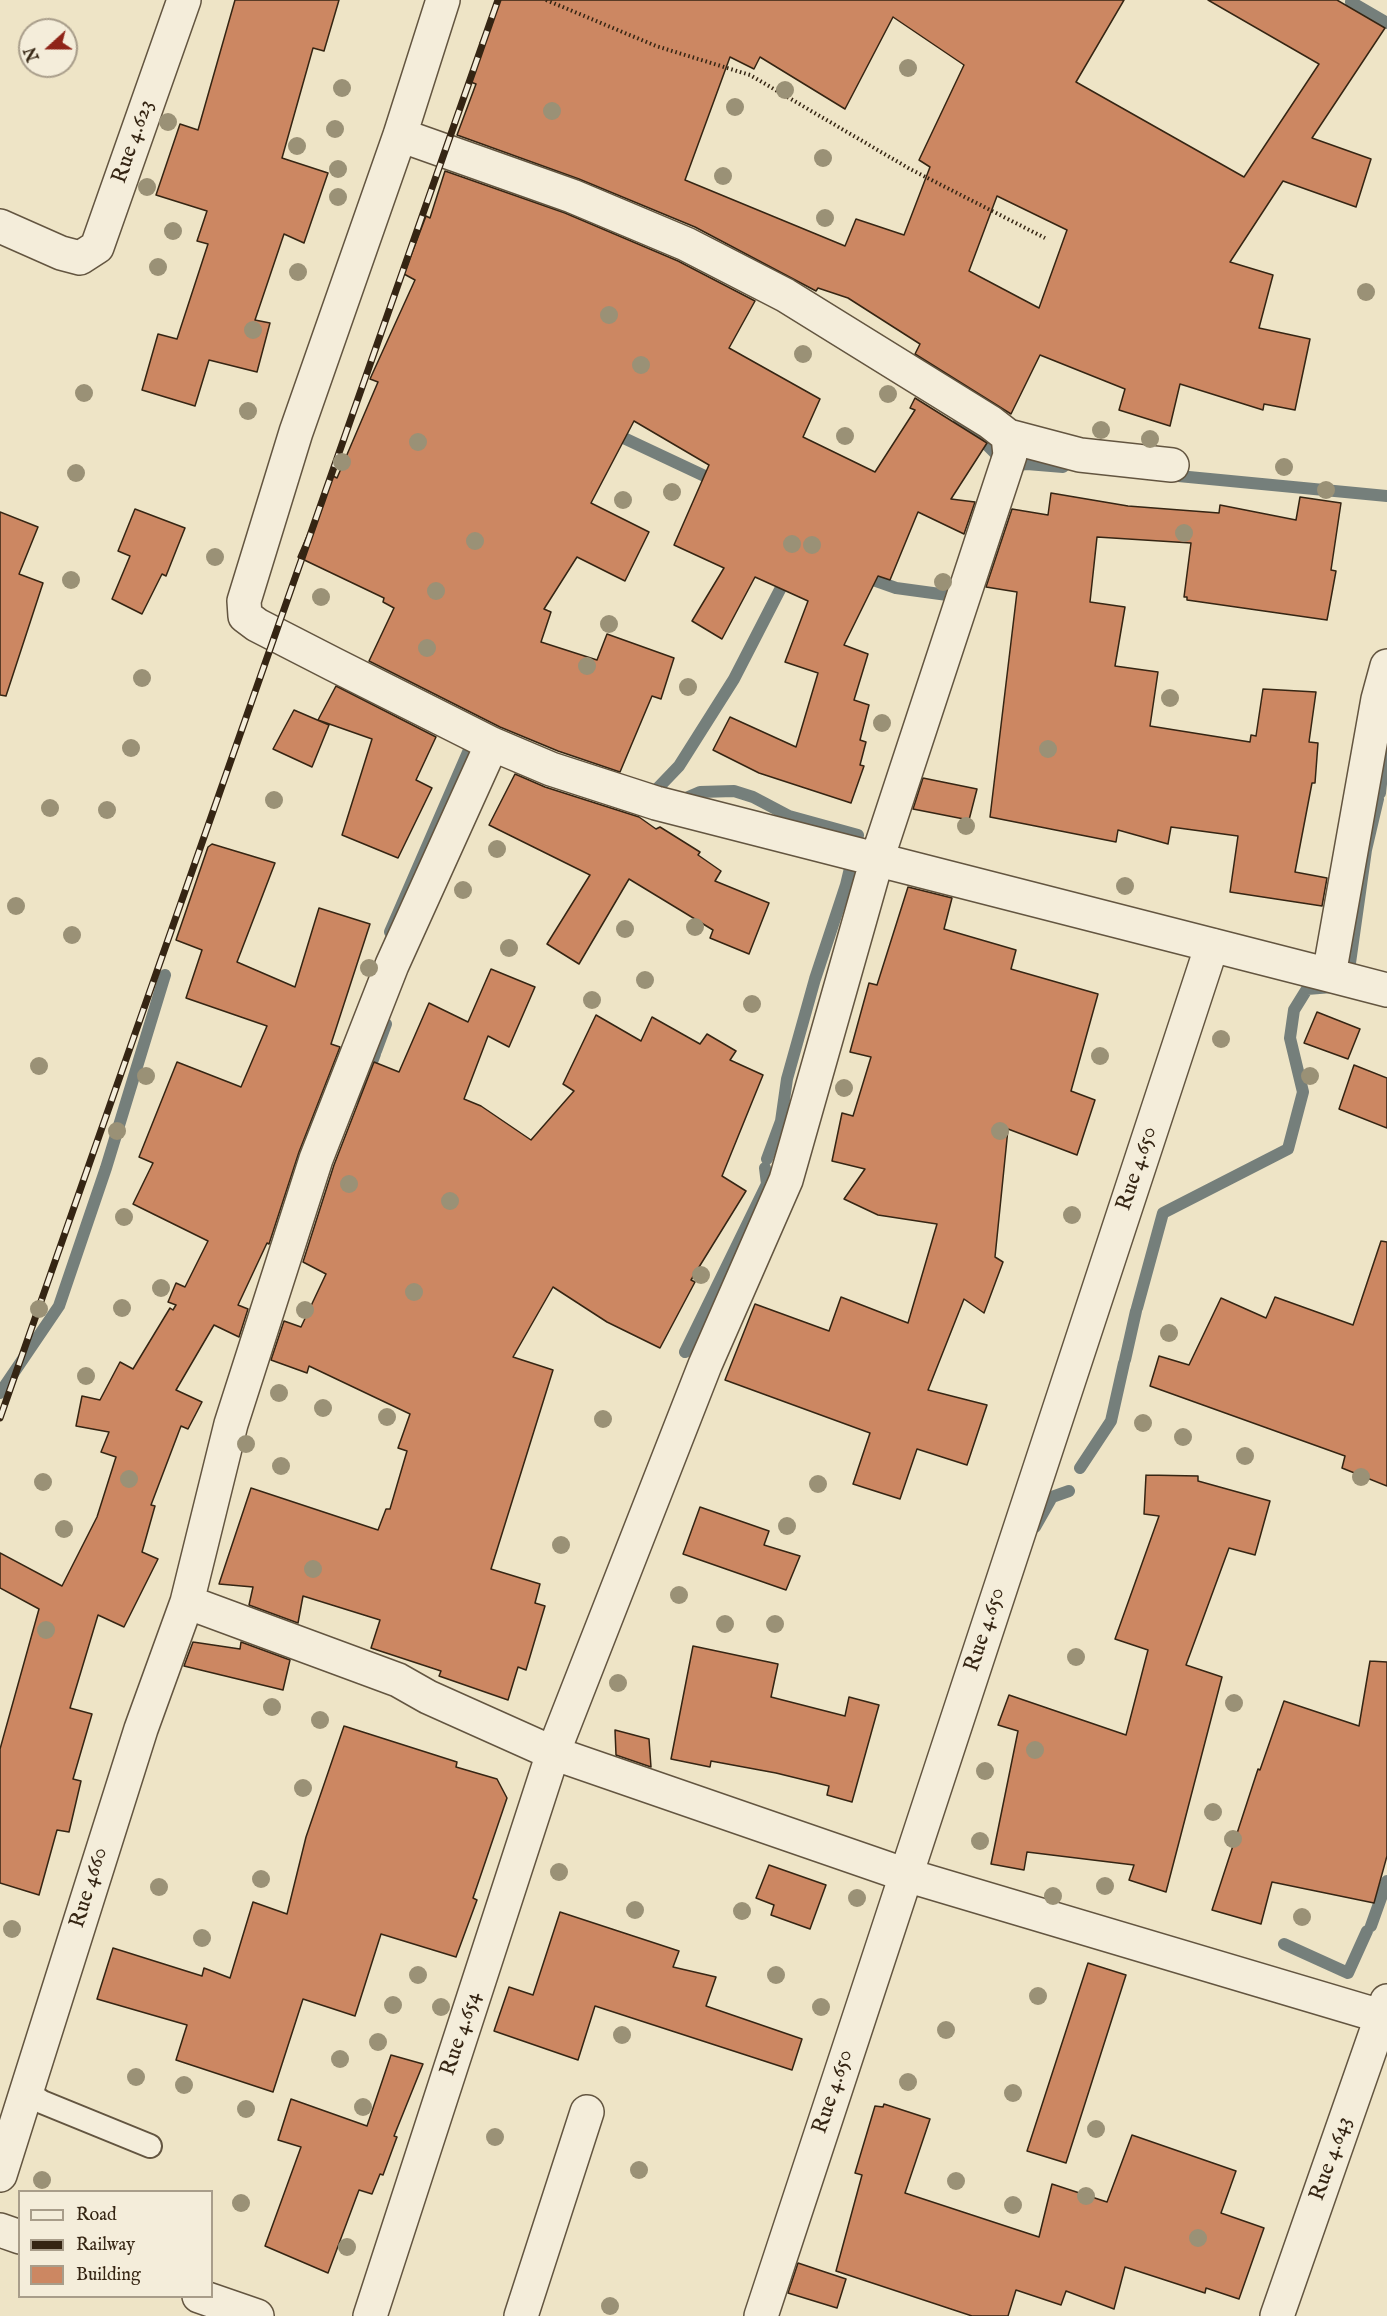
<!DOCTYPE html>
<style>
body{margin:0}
#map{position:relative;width:1387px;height:2316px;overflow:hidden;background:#eee4c6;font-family:"IM FELL English",serif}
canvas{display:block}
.legend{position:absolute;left:18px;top:2190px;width:195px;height:108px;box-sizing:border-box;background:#f4edda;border:2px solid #a89d8a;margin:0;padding:8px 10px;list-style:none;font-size:18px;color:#352513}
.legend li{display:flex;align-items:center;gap:12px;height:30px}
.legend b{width:30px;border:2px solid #a89d8a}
.north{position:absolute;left:18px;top:18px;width:60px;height:60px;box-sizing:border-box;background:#f4edda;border:2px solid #a89d8a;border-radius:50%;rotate:249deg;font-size:16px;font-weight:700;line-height:24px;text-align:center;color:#352513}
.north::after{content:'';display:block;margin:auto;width:21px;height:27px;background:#8f2418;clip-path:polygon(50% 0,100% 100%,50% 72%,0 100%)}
</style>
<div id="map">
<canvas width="1387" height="2316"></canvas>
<ul class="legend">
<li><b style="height:8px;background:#f4edda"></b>Road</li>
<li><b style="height:8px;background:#352513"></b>Railway</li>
<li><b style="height:16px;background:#cc8762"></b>Building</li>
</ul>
<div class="north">N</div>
</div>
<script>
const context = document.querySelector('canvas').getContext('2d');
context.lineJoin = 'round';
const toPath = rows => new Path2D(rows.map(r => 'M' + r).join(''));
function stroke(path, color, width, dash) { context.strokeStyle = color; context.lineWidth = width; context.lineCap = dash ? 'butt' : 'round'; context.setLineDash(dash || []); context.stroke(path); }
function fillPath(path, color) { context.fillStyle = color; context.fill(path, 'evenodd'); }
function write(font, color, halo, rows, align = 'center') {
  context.font = font + ' "IM FELL English",serif'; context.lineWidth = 4.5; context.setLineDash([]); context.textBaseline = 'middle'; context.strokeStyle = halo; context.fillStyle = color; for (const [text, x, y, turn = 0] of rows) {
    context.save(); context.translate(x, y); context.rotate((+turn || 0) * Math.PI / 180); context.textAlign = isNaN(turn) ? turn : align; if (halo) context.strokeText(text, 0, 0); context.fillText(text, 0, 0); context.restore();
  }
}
stroke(toPath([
 [1351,2,1387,23],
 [959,419,975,433],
 [611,432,711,479],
 [977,435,1004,462],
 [1011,466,1027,464,1063,467],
 [1168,475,1387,496],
 [862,576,896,588,962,597],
 [656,790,679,766,734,679,788,574],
 [1380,793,1385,746],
 [679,801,700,792,734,791,753,797,789,816,858,835,846,885,815,979,787,1079,781,1121,767,1159],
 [390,932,469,750,484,755],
 [1349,970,1366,850,1378,799],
 [376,1051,386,1024],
 [359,1097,375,1054],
 [1137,1308,1163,1213,1288,1149,1303,1092,1290,1038,1294,1010,1307,989,1332,987],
 [685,1352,767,1184,765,1168],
 [1125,1360,1136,1311],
 [0,1393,59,1306,106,1168,165,975],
 [1080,1468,1111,1421,1124,1363],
 [1035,1527,1052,1497,1069,1491],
 [1371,1926,1387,1881],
 [1284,1944,1348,1973,1367,1931]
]), '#757f7b', 12);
const building = toPath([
 [235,0,339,0,324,51,313,48,282,158,328,173,304,243,284,234,255,320,270,323,257,372,209,360,195,406,142,390,158,334,177,339,208,244,197,241,207,211,156,195,180,124,198,130,235,0],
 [500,0,1124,0,1076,82,1244,177,1319,64,1208,0,1337,0,1385,28,1312,138,1371,159,1356,207,1283,181,1230,262,1273,275,1259,328,1310,339,1295,410,1264,404,1263,410,1180,384,1170,426,1119,410,1125,389,1040,355,1011,414,915,354,920,344,848,298,818,288,816,291,695,227,579,179,457,135,476,84,468,81,482,44,480,43,500,0],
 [893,17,964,65,919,160,930,167,904,235,856,219,845,246,685,180,730,57,754,69,760,57,845,109,893,17],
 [997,196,1067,230,1039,308,969,271,997,196],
 [445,171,565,213,678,261,755,301,729,348,820,399,803,437,875,472,915,410,910,408,915,398,987,443,951,499,975,502,964,534,918,512,890,580,878,576,844,645,868,654,854,700,869,705,860,740,866,742,860,765,864,766,851,803,759,773,713,750,730,717,796,747,818,673,785,662,808,601,755,577,722,639,692,621,724,568,674,545,709,465,634,421,591,503,649,532,625,581,577,557,544,609,551,612,541,642,597,660,607,634,674,658,661,699,652,696,620,772,558,751,500,727,369,661,394,608,383,602,384,598,298,557,333,476,337,478,378,382,370,379,415,280,404,274,426,216,430,218,445,171],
 [1051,493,1128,506,1219,513,1220,505,1296,520,1300,497,1341,503,1331,570,1336,571,1327,620,1187,600,1187,597,1184,597,1191,543,1097,537,1090,602,1125,607,1115,666,1158,672,1150,726,1250,742,1251,735,1256,736,1263,689,1316,692,1309,742,1318,743,1315,783,1312,783,1295,872,1327,878,1322,906,1230,892,1238,836,1171,827,1168,844,1118,830,1116,842,990,817,1017,592,986,587,1012,509,1048,515,1051,493],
 [135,509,185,528,166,576,162,574,142,614,112,599,130,556,118,551,135,509],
 [0,512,38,527,19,574,43,583,6,696,0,695,0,512],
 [336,686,436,737,416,780,432,788,398,858,342,835,372,739,318,720,336,686],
 [294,710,329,725,312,767,273,749,294,710],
 [515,774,545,787,639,817,656,829,660,827,700,852,698,855,721,871,715,881,769,903,749,954,710,938,713,930,629,879,579,964,547,944,590,875,489,825,515,774],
 [923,778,977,789,969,820,913,809,923,778],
 [212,844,275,863,237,962,295,987,319,908,370,924,331,1044,340,1047,299,1152,269,1244,267,1243,238,1305,248,1309,239,1337,214,1325,176,1390,202,1402,188,1429,181,1426,151,1505,155,1506,142,1552,158,1559,124,1627,98,1615,70,1708,92,1714,73,1779,81,1781,69,1832,57,1830,39,1895,0,1883,0,1749,39,1609,0,1588,0,1553,62,1586,97,1517,116,1457,101,1452,109,1432,76,1426,82,1396,100,1400,120,1362,133,1369,170,1308,173,1310,176,1305,168,1302,176,1283,185,1287,208,1241,133,1204,153,1163,139,1157,177,1062,241,1087,267,1026,186,998,202,950,176,940,208,847,212,844],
 [908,887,952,898,944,929,1016,950,1011,969,1098,994,1071,1091,1095,1100,1077,1155,1008,1129,995,1257,1003,1262,984,1313,964,1299,928,1390,987,1405,967,1465,917,1449,900,1499,853,1484,870,1433,725,1380,755,1304,829,1331,841,1297,908,1323,937,1224,878,1215,844,1199,865,1169,832,1161,842,1113,853,1116,871,1057,850,1052,869,983,877,985,908,887],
 [491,969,535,987,509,1047,488,1036,464,1099,481,1106,531,1140,574,1091,563,1084,596,1015,641,1041,652,1017,700,1044,707,1034,736,1051,730,1060,763,1075,722,1176,746,1191,691,1280,695,1282,660,1348,607,1322,553,1287,513,1357,553,1370,491,1569,540,1584,535,1603,545,1606,526,1670,518,1667,508,1700,439,1676,441,1671,371,1648,380,1620,303,1596,298,1623,249,1605,253,1587,219,1584,251,1488,378,1530,386,1509,390,1509,407,1451,398,1448,410,1414,309,1366,307,1373,271,1360,284,1321,301,1327,326,1274,303,1262,334,1165,374,1062,399,1072,429,1003,468,1022,491,969],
 [1317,1012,1360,1029,1348,1059,1304,1043,1317,1012],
 [1354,1065,1387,1078,1387,1128,1339,1109,1354,1065],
 [1381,1241,1387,1242,1387,1486,1342,1468,1345,1456,1150,1386,1159,1356,1189,1365,1221,1298,1266,1318,1275,1297,1353,1325,1381,1241],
 [1146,1475,1198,1476,1198,1481,1270,1501,1255,1555,1229,1548,1186,1665,1222,1677,1166,1892,1129,1880,1134,1865,1027,1852,1024,1870,991,1864,1018,1731,998,1725,1009,1695,1126,1735,1148,1650,1115,1639,1159,1516,1144,1514,1146,1475],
 [700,1507,769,1531,764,1545,800,1556,786,1590,683,1554,700,1507],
 [193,1642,240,1649,241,1642,290,1660,283,1690,184,1666,193,1642],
 [693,1646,778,1664,771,1697,845,1716,849,1697,879,1705,852,1802,827,1795,829,1786,776,1773,711,1761,710,1767,671,1759,693,1646],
 [1370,1661,1387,1662,1387,1856,1374,1903,1272,1882,1261,1924,1212,1910,1258,1769,1260,1770,1284,1701,1359,1726,1370,1661],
 [344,1726,457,1762,456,1767,497,1779,507,1798,473,1898,477,1900,456,1957,381,1934,355,2016,303,1999,273,2092,176,2060,187,2025,97,1999,113,1948,202,1976,204,1968,230,1978,253,1902,287,1914,306,1837,344,1726],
 [615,1730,649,1739,651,1767,616,1755,615,1730],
 [769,1865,826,1885,810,1929,771,1915,774,1905,756,1898,769,1865],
 [560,1912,679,1951,673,1967,716,1977,706,2006,802,2039,792,2070,595,2006,578,2060,494,2031,509,1987,533,1995,560,1912],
 [1088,1963,1126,1975,1066,2163,1027,2151,1088,1963],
 [391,2055,423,2064,394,2136,397,2137,383,2175,380,2174,372,2194,359,2190,328,2273,265,2246,301,2147,278,2140,291,2099,367,2126,391,2055],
 [884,2104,930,2119,905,2193,1039,2237,1052,2184,1107,2202,1132,2135,1236,2171,1221,2213,1264,2228,1239,2299,1206,2288,1205,2293,1125,2267,1114,2309,1066,2291,1061,2305,1016,2290,1008,2316,972,2316,836,2271,862,2175,855,2173,875,2106,883,2107,884,2104],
 [798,2263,846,2279,837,2308,788,2293,798,2263]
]);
fillPath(building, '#cc8762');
stroke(building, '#352513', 1.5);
const service = toPath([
 [26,2091,42,2102,150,2146]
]);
const minor = toPath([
 [443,0,400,135,296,432,244,601,245,616,257,625,333,664,492,744,551,769,656,803,1329,975],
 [400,135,572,196,686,244,785,295,990,422,1008,436,1080,455,1172,465],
 [0,226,61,253,80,258,97,247,184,0],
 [1387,666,1378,699,1329,975,1387,990],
 [187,1602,398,1680,428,1697,553,1753,906,1875,1387,2018],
 [0,2175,141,1729,187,1602,231,1424,316,1159,392,965,492,744],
 [0,2230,20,2237],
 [199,2296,257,2316],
 [370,2316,553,1753,705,1365,786,1180,877,859,1010,455,1008,436],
 [521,2316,587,2112],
 [761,2316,1212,945],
 [1277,2316,1387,2001]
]);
stroke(service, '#635540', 26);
stroke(minor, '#635540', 36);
stroke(toPath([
 [546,0,656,46,750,75,910,169,1045,238]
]), '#352513', 4, [1.5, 3]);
stroke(service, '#f4edda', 22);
stroke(minor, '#f4edda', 33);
const rail = toPath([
 [0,1418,498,0]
]);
stroke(rail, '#352513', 7);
stroke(rail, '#f4edda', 4.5, [14]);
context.fillStyle = '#9a9176';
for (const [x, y] of [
 [908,68],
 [342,88],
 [785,90],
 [735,107],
 [552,111],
 [168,122],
 [335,129],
 [297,146],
 [823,158],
 [338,169],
 [723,176],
 [147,187],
 [338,197],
 [825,218],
 [173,231],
 [158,267],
 [298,272],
 [1366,292],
 [609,315],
 [253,330],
 [803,354],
 [641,365],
 [84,393],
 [888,394],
 [248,411],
 [1101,430],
 [845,436],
 [1150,439],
 [418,442],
 [342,462],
 [1284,467],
 [76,473],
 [1326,490],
 [672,492],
 [623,500],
 [1184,533],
 [475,541],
 [792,544],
 [812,545],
 [215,557],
 [71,580],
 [943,582],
 [436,591],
 [321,597],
 [609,624],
 [427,648],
 [587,666],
 [142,678],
 [688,687],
 [1170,698],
 [882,723],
 [131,748],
 [1048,749],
 [274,800],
 [50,808],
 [107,810],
 [966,826],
 [497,849],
 [1125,886],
 [463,890],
 [16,906],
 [695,927],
 [625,929],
 [72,935],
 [509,948],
 [369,968],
 [645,980],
 [592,1000],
 [752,1004],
 [1221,1039],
 [1100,1056],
 [39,1066],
 [146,1076],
 [1310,1076],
 [844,1088],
 [117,1131],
 [1000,1131],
 [349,1184],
 [450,1201],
 [1072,1215],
 [124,1217],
 [701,1275],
 [161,1288],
 [414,1292],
 [122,1308],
 [39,1309],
 [305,1310],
 [1169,1333],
 [86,1376],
 [279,1393],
 [323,1408],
 [387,1417],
 [603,1419],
 [1143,1423],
 [1183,1437],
 [246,1444],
 [1245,1456],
 [281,1466],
 [1361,1477],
 [129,1479],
 [43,1482],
 [818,1484],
 [787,1526],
 [64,1529],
 [561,1545],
 [313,1569],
 [679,1595],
 [725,1624],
 [775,1624],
 [46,1630],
 [1076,1657],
 [618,1683],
 [1234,1703],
 [272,1707],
 [320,1720],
 [1035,1750],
 [985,1771],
 [303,1788],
 [1213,1812],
 [1233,1839],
 [980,1841],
 [559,1872],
 [261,1879],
 [1105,1886],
 [159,1887],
 [1053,1896],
 [857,1898],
 [635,1910],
 [742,1911],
 [1302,1917],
 [12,1929],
 [202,1938],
 [418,1975],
 [776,1975],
 [1038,1996],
 [393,2005],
 [441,2007],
 [821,2007],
 [946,2030],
 [622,2035],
 [378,2042],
 [340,2059],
 [136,2077],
 [908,2082],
 [184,2085],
 [1013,2093],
 [363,2107],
 [246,2109],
 [1096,2129],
 [495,2137],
 [639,2170],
 [42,2180],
 [956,2181],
 [1086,2196],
 [241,2203],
 [1013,2205],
 [1198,2238],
 [347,2247],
 [610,2306]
]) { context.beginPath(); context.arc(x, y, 9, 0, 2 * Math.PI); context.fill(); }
write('22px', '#352513', '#f4edda', [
 ["Rue 4.623",134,142,-71],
 ["Rue 4.650",1138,1169,-72],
 ["Rue 4.650",986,1630,-72],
 ["Rue 4660",90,1888,-73],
 ["Rue 4.654",462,2034,-72],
 ["Rue 4.650",834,2092,-72],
 ["Rue 4.643",1332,2159,-71]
]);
</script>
